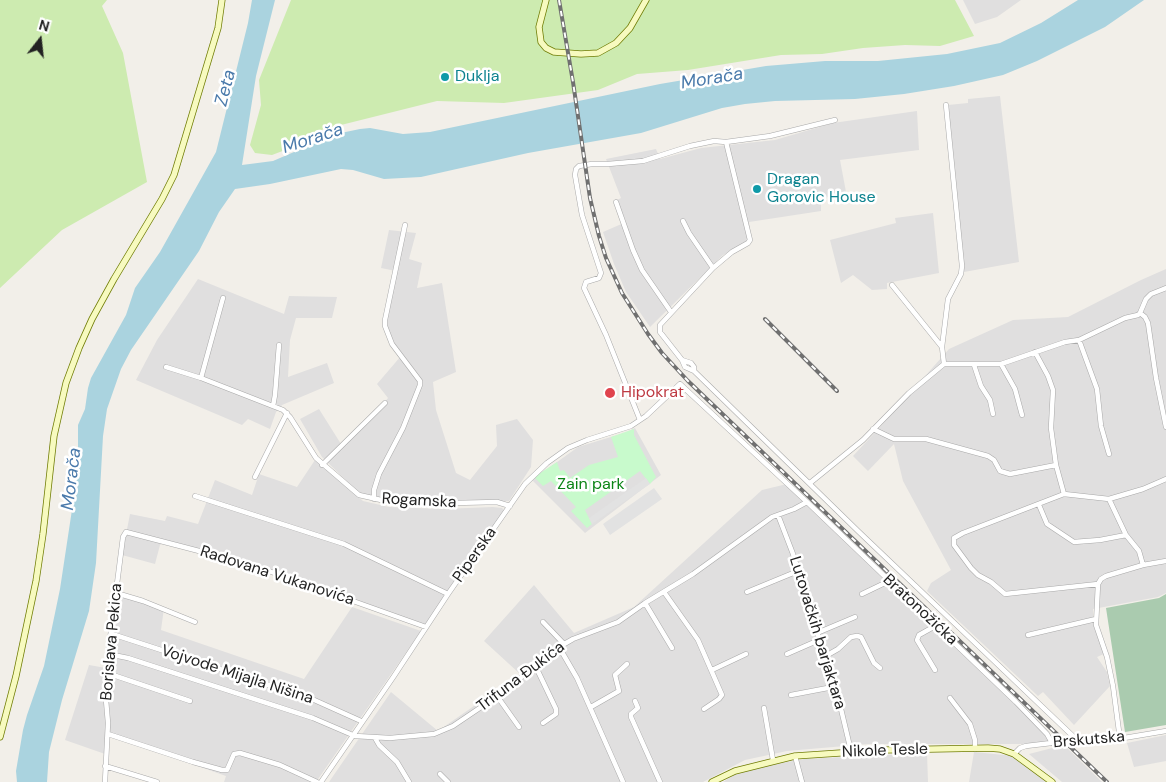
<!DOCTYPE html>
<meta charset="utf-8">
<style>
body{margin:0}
#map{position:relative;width:1166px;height:782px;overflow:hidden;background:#f2efe9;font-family:"DM Sans",sans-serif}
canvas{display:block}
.north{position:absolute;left:15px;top:15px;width:50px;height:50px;-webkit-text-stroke:4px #fff;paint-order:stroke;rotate:16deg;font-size:14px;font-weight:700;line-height:20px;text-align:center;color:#222}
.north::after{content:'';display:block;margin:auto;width:18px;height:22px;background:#222;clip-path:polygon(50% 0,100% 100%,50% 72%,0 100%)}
</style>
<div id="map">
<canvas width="1166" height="782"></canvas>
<div class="north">N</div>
</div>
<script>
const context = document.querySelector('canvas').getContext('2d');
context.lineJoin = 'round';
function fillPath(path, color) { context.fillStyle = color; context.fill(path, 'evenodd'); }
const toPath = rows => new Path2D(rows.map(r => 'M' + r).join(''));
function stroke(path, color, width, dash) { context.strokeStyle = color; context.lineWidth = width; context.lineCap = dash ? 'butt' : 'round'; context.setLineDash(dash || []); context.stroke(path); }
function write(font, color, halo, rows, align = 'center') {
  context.font = font + ' "DM Sans",sans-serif'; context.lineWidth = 5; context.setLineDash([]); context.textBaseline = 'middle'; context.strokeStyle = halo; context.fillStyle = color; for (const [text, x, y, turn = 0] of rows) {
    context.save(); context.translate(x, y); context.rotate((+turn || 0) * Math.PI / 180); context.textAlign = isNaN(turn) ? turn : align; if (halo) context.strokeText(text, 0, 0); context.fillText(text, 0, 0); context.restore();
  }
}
fillPath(toPath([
 [963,0,1021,0,997,17,975,24],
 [1000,96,1019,262,964,272,948,105,968,103,968,99],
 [917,111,919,150,840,160,846,192,821,199,821,211,749,222,752,241,723,255,650,327,626,292,614,264,603,232,626,222,617,200,621,198,606,159,656,149,660,159,701,148,775,140,833,123],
 [933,213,939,273,887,283,887,289,872,290,853,275,841,283,830,240,896,223,895,218],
 [389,230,416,233,409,259,422,263,417,288,442,283,456,372,433,382,436,410,456,473,470,480,497,446,496,425,517,419,533,440,531,467,509,501,396,502,362,496,322,457,300,419,319,409,341,444,371,419,388,398,377,384,401,356,384,331,396,271,381,268],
 [1166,269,1166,593,1158,597,1093,609,1093,623,1104,654,1097,657,1107,672,1110,686,1074,725,1043,692,1038,696,927,591,931,583,951,570,903,481,894,444,868,471,853,456,881,426,949,349,1013,320,1068,317,1141,280],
 [198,279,284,314,289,296,337,297,332,318,296,318,290,340,288,377,327,363,334,383,282,405,276,412,270,429,248,419,242,425,136,380,157,340],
 [635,428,661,475,585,533,532,480,578,447,624,433],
 [315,460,363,501,389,507,442,509,493,507,502,508,505,511,426,625,265,568,167,541,160,545,155,564,122,555,130,514,165,521,167,516,198,524,215,480,252,495,259,474,297,487],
 [787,484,1051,739,1040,744,868,744,787,751,745,760,703,782,329,782,391,692,438,731,520,674,484,641,534,585,574,633,634,607,762,490],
 [113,593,164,608,161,630,304,679,352,607,421,631,316,782,224,782,226,776,110,735,105,754,65,740,89,665,106,668],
 [1166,735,1166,761,1134,767,1127,743],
 [1064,745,1102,782,1062,782,1029,754],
 [974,752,1014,756,1046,782,969,782],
 [927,753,928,782,723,782,742,770,804,759]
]), '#e0dfdf');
fillPath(toPath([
 [0,0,107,0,102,6,123,53,147,182,62,230,0,288],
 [291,0,955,0,974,36,940,46,905,45,863,48,822,54,781,55,688,70,637,74,598,90,504,103,437,101,317,131,293,147,272,155,255,153,250,145,261,105,259,80]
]), '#cdebb0');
fillPath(toPath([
 [1166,594,1166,725,1125,732,1106,608,1159,598]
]), '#aacbaf');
fillPath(toPath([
 [634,429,634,435,656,477,650,484,640,471,585,510,592,524,587,528,571,511,576,507,551,481,543,486,534,477,557,462,560,471,564,470,570,478,589,465,618,457,611,437]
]), '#c8facc');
fillPath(toPath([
 [646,478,650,484,592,524,589,518],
 [654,488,662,499,610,535,603,524]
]), '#e2e2e2');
fillPath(toPath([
 [252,0,275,0,256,76,242,165,273,161,336,134,360,129,370,128,403,134,430,132,660,84,766,66,825,61,878,61,947,54,1000,43,1041,23,1078,0,1144,0,1105,27,1037,61,1003,75,954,86,904,94,855,99,775,101,745,104,722,108,641,133,528,153,421,177,384,179,353,170,341,169,270,184,235,189,219,212,199,251,131,350,121,369,107,409,103,436,96,563,89,611,62,700,49,752,47,782,17,782,16,771,23,730,27,715,44,666,60,589,78,470,78,425,85,409,88,388,91,378,126,315,135,288,160,252,216,152,248,23]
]), '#aad3df');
const street = toPath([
 [726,142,750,240,748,243,732,252,713,268,660,325,660,332,682,360,691,363,694,367,694,371,858,531,1077,740],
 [616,202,633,250,642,270,671,312],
 [683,221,689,233,713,268],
 [892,285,942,347],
 [1140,313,1145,317,1148,323,1156,378,1166,427],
 [1079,340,1097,389,1101,426,1109,454],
 [1035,352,1048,376,1053,390,1051,428,1056,465,1064,494],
 [682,360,685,367,694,371],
 [944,364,942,347,948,299,961,274,962,266,946,105],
 [1001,364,1015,389,1022,415],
 [974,365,981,386,990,400,993,414],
 [166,367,201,378,283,410,290,417,316,458,359,495,390,502,412,504,497,502,510,506],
 [201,378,223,298],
 [273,406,275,395,279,345],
 [640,420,606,335,584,288,586,282,599,278,601,273,582,215,575,175,576,169,579,166,592,164,608,164,643,161,690,146,714,141,726,142,770,136,835,120],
 [873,429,894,439,926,439,988,456,994,460,1000,471,1010,474,1056,465],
 [322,465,385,403],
 [255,477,287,413],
 [810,483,863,440,909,393,944,364,1001,364,1065,342,1079,340,1125,318,1138,315,1140,313,1146,299,1151,294,1166,288],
 [195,496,344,544,448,594],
 [374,499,374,490,379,474,403,428,420,385,420,381,392,344,385,326,385,320,405,225],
 [1109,499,1126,535,1139,551,1143,565],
 [1039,505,1047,524,1074,542,1100,540,1126,535],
 [778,515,793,554,841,709,851,751],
 [1098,584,1005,594,991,582,978,575,971,568,954,545,954,538,963,533,1064,494,1109,499,1143,489,1166,479],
 [664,592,698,640,722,695,719,699,704,709],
 [747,592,798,571],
 [116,593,143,601,195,622],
 [862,594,889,581],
 [645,603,672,648],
 [543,622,564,644],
 [817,633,855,617],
 [112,634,312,699,361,721],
 [1028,635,1096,619],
 [559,647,577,678,623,782],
 [108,654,128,658,313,718,355,736,390,738,434,734,453,726,493,699,528,672,547,654,573,639,618,622,645,603,693,574,772,517,794,509,807,502,1016,702,1047,734,1052,743],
 [787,654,819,640],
 [824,657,838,649,851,637,857,636,861,637,874,663,880,668],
 [535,665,556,709,556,714,543,723],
 [712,670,746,654],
 [935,670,917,640,919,635,937,625],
 [107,673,190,701],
 [791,695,833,687],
 [497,696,519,727],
 [950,698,970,724,975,740,975,749],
 [635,701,638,708,631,714,631,717,660,782],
 [591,707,619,691,615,675,627,664],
 [764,708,773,760],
 [108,734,193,762,222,770,227,770,234,754,240,753,280,765,317,782],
 [375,738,379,745,397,762,409,782],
 [1120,739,1113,686,1107,657,1096,625,1098,584,1101,579,1106,576,1143,565,1166,561],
 [1014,754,1020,748,1026,746,1077,740,1094,742,1106,741,1166,731],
 [795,756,802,782],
 [105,766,157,782],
 [440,774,448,782],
 [105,782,108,723,106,700,108,654,123,537,126,532,249,564,426,627],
 [321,782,394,676,448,594,525,484,547,463,568,448,587,440,631,426,646,416,680,384,807,502]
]);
const secondary = toPath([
 [546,0,539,27,541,42,546,48,554,52,581,54,598,53,616,43,630,28,646,0],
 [0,737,16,676,36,581,43,534,54,436,66,383,79,348,92,319,114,279,162,199,174,175,218,28,222,0],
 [712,782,735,771,795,756,885,750,988,748,1000,749,1014,754,1052,782]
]);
stroke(street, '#a9a9a9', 5.5);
stroke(secondary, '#707d05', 7);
stroke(street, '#fff', 4.5);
stroke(secondary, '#f7fabf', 5.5);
const rail = toPath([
 [559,0,573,82,590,198,599,236,606,258,622,293,648,334,662,353,688,381,1107,782],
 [765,319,837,391]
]);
stroke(rail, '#707070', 4);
stroke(rail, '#fff', 2, [5.5]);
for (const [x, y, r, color] of [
 [445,77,5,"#0f9aa8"],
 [757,189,5,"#0f9aa8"],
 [610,393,6,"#e0444e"]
]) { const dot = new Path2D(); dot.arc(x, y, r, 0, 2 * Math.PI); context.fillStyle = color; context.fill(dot); stroke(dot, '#fff', 2); }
write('16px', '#0d838f', '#fff', [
 ["Duklja",455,77],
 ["Dragan",767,180],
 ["Gorovic House",767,198]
], 'left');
write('16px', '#be3a42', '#fff', [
 ["Hipokrat",621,393]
], 'left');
write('16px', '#0c8416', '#fff', [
 ["Zain park",591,485]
]);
write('16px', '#222', '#fff', [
 ["Rogamska",419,501,3],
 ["Piperska",475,555,-55],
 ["Radovana Vukanovića",277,576,18],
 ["Bratonožićka",920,610,43],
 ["Lutovačkih barjaktara",817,633,73],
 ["Borislava Pekica",112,642,-85],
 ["Vojvode Mijajla Nišina",237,675,18],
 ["Trifuna Đukića",521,677,-37],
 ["Brskutska",1089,740,-5],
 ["Nikole Tesle",885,751,-2]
]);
write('italic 18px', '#4a7aab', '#fff', [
 ["Morača",712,79,-9],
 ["Zeta",226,88,-76],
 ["Morača",313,139,-18],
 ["Morača",72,479,-83]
]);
</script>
